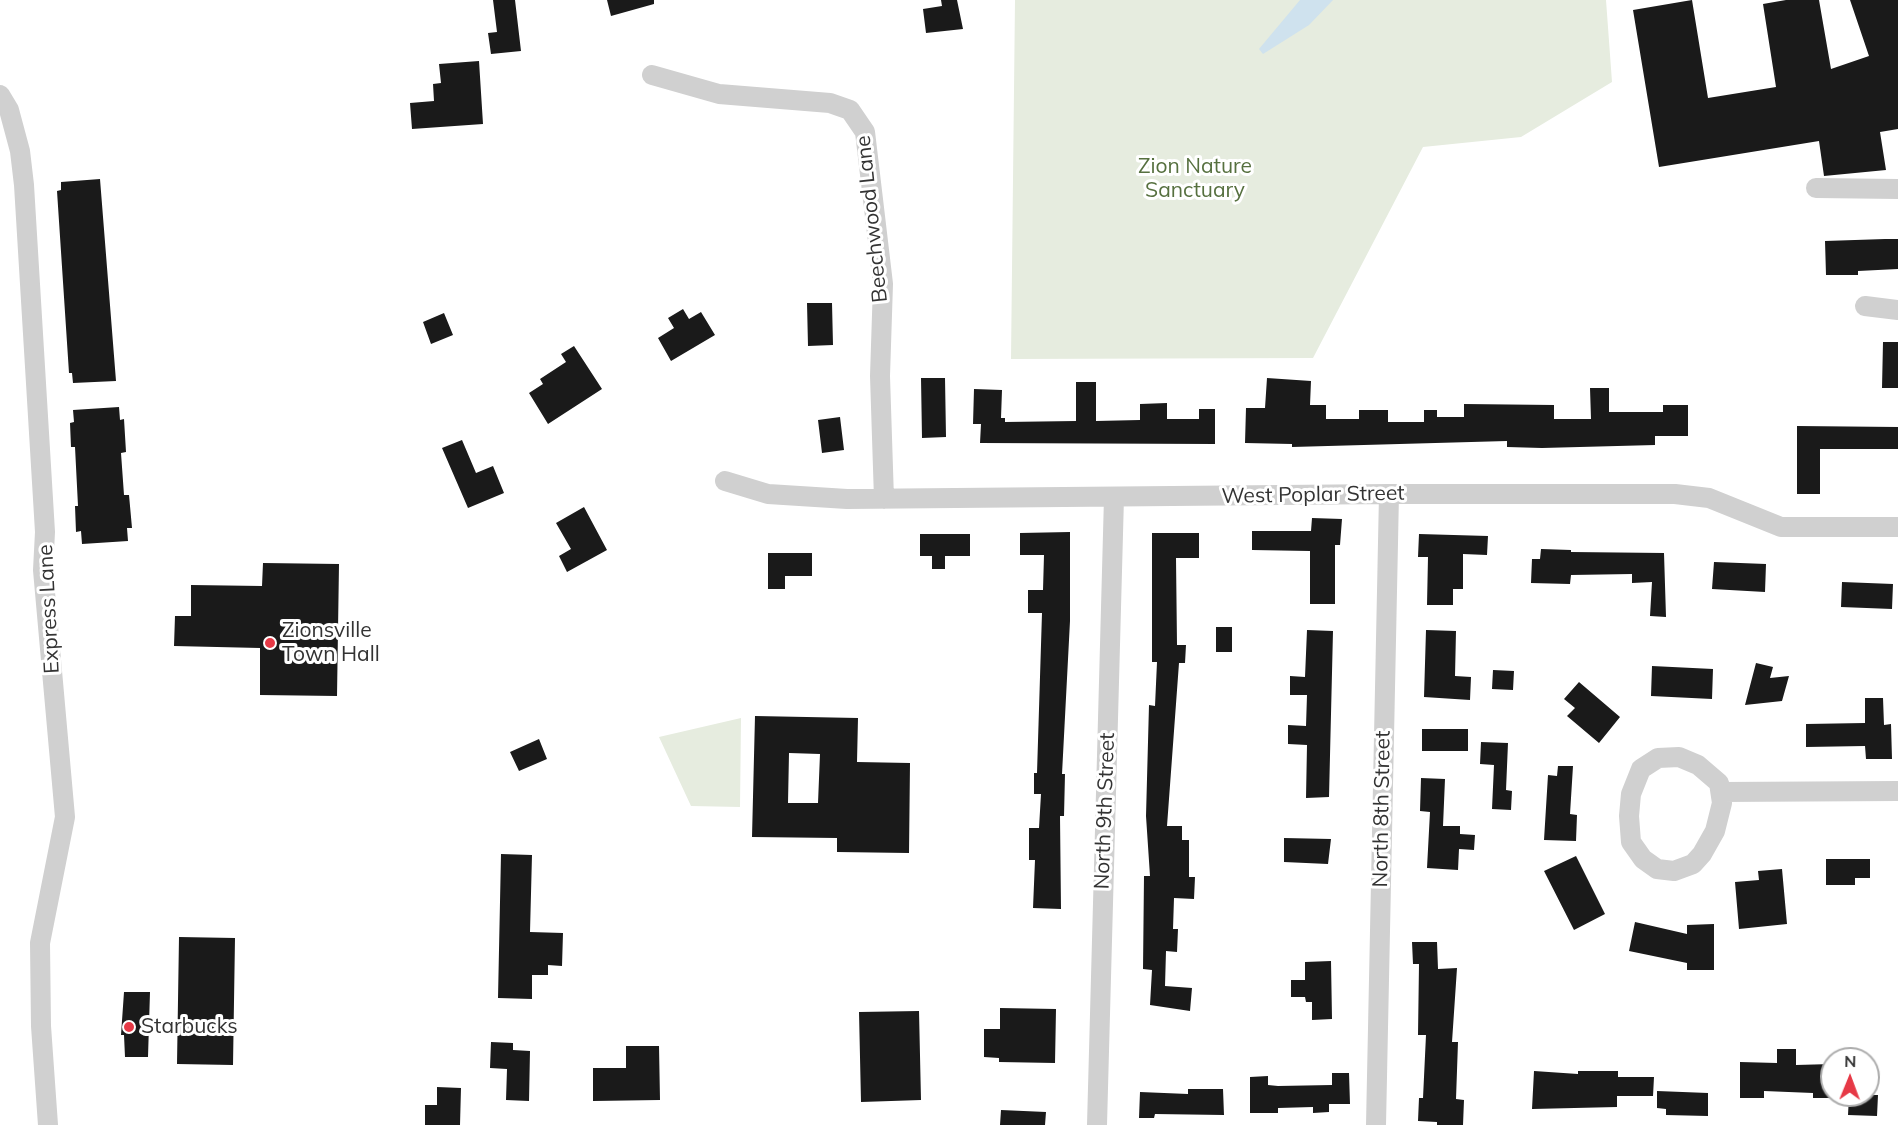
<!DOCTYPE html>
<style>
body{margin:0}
#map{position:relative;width:1898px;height:1125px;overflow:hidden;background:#fff;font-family:Mulish,sans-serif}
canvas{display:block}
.north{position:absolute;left:1820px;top:1047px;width:60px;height:60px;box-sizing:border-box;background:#fff;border:2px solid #adadad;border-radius:50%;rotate:1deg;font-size:16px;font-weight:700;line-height:24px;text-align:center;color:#333}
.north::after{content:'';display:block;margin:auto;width:21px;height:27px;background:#e63946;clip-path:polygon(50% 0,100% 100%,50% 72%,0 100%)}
</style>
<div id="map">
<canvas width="1898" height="1125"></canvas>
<div class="north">N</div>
</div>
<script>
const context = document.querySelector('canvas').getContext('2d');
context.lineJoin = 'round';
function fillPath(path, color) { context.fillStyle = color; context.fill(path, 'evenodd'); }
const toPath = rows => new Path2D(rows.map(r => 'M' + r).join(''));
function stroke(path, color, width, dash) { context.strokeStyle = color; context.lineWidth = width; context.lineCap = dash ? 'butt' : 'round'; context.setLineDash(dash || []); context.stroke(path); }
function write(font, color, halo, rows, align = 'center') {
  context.font = font + ' Mulish,sans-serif'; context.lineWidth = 6; context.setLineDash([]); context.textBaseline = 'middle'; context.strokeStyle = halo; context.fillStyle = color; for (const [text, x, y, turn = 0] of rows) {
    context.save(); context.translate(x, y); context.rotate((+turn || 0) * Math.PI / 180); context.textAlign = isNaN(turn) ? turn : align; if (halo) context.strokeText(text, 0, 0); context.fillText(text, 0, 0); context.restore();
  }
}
fillPath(toPath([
 [1015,0,1606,0,1612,82,1521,137,1423,147,1313,358,1011,359],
 [741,718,740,807,691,806,659,737]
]), '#e6ecdf');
fillPath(toPath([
 [1300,0,1333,0,1309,25,1263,54,1259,49]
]), '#cfe2ee');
fillPath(toPath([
 [493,0,515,0,521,51,491,54,488,33,497,32],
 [607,0,654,0,654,4,611,16],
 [941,0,957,0,963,29,926,33,923,9,942,6],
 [1692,0,1708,98,1776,87,1763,4,1786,0,1819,0,1831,69,1869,56,1850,0,1898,0,1898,129,1880,132,1886,170,1824,176,1819,141,1659,167,1633,10],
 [479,61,483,124,412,129,410,103,434,101,433,84,441,83,439,64],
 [100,179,116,381,73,383,72,373,69,373,57,191,61,190,61,182],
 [1885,239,1898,239,1898,269,1858,271,1858,275,1826,275,1825,241],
 [807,303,832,303,833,345,808,346],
 [683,309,689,319,701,312,715,335,671,361,658,338,674,328,668,318],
 [444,313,453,335,431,344,423,322],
 [1883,342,1898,342,1898,388,1882,388],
 [574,346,602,389,548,424,529,393,543,384,540,379,566,362,561,354],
 [921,378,945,378,946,437,922,438],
 [1267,378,1311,381,1310,405,1326,405,1326,419,1359,419,1359,410,1388,410,1388,422,1424,422,1424,410,1437,410,1437,417,1464,417,1464,404,1554,405,1554,419,1591,419,1590,388,1609,388,1609,412,1663,412,1663,405,1688,405,1688,436,1655,436,1655,445,1542,448,1507,447,1507,441,1292,447,1292,444,1245,443,1246,408,1265,408],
 [1076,382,1096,382,1096,421,1140,420,1140,404,1167,403,1167,419,1199,419,1199,409,1215,409,1215,444,980,443,981,424,973,424,974,389,1002,390,1001,418,1005,418,1005,422,1076,421],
 [119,407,120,420,124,419,126,452,121,453,124,495,129,495,132,528,127,528,128,541,82,544,81,531,76,532,75,506,78,506,75,447,71,447,70,423,74,422,73,410],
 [840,417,844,450,822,453,818,420],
 [1797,426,1898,427,1898,449,1820,449,1820,494,1797,494],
 [462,440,476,473,493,466,504,493,468,508,442,448],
 [584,507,607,550,567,572,559,556,571,549,556,523],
 [1312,518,1342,519,1340,545,1335,545,1335,604,1310,604,1310,551,1252,550,1252,531,1311,531],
 [1070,532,1070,621,1062,774,1065,774,1064,816,1060,816,1061,909,1033,908,1035,860,1029,860,1029,828,1039,828,1041,794,1034,794,1034,773,1037,773,1042,613,1028,613,1028,590,1043,590,1044,555,1020,555,1020,533],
 [1152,533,1199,533,1199,558,1176,558,1177,645,1186,645,1185,663,1179,663,1167,826,1182,826,1182,840,1189,840,1189,877,1195,877,1194,899,1174,898,1173,929,1178,929,1177,952,1166,951,1165,986,1192,988,1190,1011,1150,1005,1152,970,1143,969,1144,876,1150,876,1146,816,1149,705,1155,706,1157,662,1152,662],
 [920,534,970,534,970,556,945,556,945,569,932,569,932,556,920,556],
 [1419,534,1488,536,1487,555,1463,554,1463,589,1453,589,1453,605,1427,605,1428,557,1418,557],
 [1541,549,1571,550,1571,552,1664,553,1666,617,1650,616,1652,582,1632,583,1632,574,1571,575,1570,584,1531,583,1532,559,1540,559],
 [768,553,812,553,812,576,785,576,785,589,768,589],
 [1714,562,1766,564,1765,592,1712,589],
 [263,563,339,564,337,696,260,695,260,648,174,646,175,616,191,616,191,585,262,586],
 [1842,582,1893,584,1892,609,1841,607],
 [1216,627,1232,627,1232,652,1216,652],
 [1307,630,1333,631,1329,797,1306,798,1307,745,1288,744,1288,725,1306,726,1307,695,1290,695,1290,676,1305,677],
 [1426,630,1456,631,1455,676,1471,677,1470,700,1424,697],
 [1756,663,1773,667,1770,678,1789,676,1782,701,1745,705],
 [1652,666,1713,669,1712,699,1651,696],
 [1493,670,1514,671,1513,690,1492,689],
 [1579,682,1620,717,1599,743,1567,716,1575,708,1564,699],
 [1865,698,1883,698,1884,725,1891,724,1892,759,1866,759,1865,746,1806,747,1806,724,1865,723],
 [755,716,858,718,857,762,910,763,909,853,837,852,837,838,752,837],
 [789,753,820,754,818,803,788,803],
 [1422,729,1468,729,1468,751,1422,751],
 [539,739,547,759,519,771,510,752],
 [1481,742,1508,743,1506,790,1512,791,1511,810,1492,809,1494,765,1480,764],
 [1558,766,1573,766,1570,814,1577,815,1576,841,1544,840,1548,775,1557,776],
 [1421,778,1445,779,1443,826,1460,826,1460,834,1475,835,1474,850,1459,849,1458,870,1427,868,1430,812,1420,811],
 [1284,838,1331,839,1328,864,1284,862],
 [501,854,532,855,530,932,563,933,562,966,548,965,548,975,532,975,532,999,498,998],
 [1576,856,1605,914,1574,930,1544,871],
 [1826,859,1870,859,1870,878,1855,878,1855,885,1826,885],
 [1782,869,1787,924,1739,929,1735,882,1759,880,1758,871],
 [1635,922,1687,934,1687,925,1714,924,1714,970,1687,970,1687,963,1629,951],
 [179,937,235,938,233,1065,177,1064],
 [1412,942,1437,942,1438,969,1457,968,1452,1042,1458,1042,1456,1099,1464,1100,1463,1125,1437,1125,1437,1122,1418,1121,1419,1098,1423,1098,1426,1035,1418,1035,1419,964,1413,964],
 [1331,961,1332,1019,1312,1020,1312,1002,1306,1002,1305,997,1291,997,1291,980,1305,980,1305,962],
 [124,992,150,992,148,1057,125,1057,124,1035,121,1035],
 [1000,1008,1056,1009,1055,1063,999,1062,999,1058,984,1057,984,1029,1000,1029],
 [919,1011,921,1100,861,1102,859,1012],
 [491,1042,513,1043,513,1050,530,1051,529,1101,506,1100,507,1069,490,1068],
 [626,1046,659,1046,660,1100,593,1101,593,1068,626,1068],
 [1777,1049,1796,1049,1796,1065,1832,1064,1832,1098,1813,1098,1813,1093,1764,1091,1764,1098,1740,1098,1740,1062,1777,1063],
 [1534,1071,1578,1074,1578,1071,1618,1071,1618,1077,1654,1077,1653,1096,1617,1096,1617,1107,1532,1109],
 [1332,1073,1349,1073,1350,1104,1329,1104,1329,1112,1313,1113,1313,1107,1278,1108,1278,1113,1250,1113,1250,1077,1268,1076,1268,1085,1278,1086,1332,1085],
 [437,1087,461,1088,460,1125,425,1125,425,1105,437,1105],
 [1188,1089,1223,1089,1224,1115,1155,1114,1154,1118,1139,1118,1140,1092,1188,1094],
 [1657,1091,1708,1093,1708,1116,1666,1115,1666,1109,1657,1108],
 [1849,1095,1878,1095,1877,1116,1848,1115],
 [1001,1110,1046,1112,1045,1125,1000,1125]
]), '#1a1a1a');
stroke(toPath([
 [652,75,719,94,830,103,850,110,865,132,883,284,880,376,884,499],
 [0,95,9,110,20,151,24,185,45,532,43,570,65,817,40,943,41,1026,48,1125],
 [1816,188,1898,189],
 [1865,306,1898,310],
 [725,481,768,494,847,499,1389,494,1675,494,1709,498,1781,527,1898,527],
 [1679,757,1698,765,1719,783,1722,803,1715,831,1702,854,1693,864,1674,871,1657,869,1643,859,1631,842,1629,816,1631,794,1641,769,1658,758,1679,757],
 [1721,792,1898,791],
 [1097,1125,1114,497],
 [1376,1125,1389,494]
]), '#d0d0d0', 20);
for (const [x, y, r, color] of [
 [270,643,6,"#e63946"],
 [129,1027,6,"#e63946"]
]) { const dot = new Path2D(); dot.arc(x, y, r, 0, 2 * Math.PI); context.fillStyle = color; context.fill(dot); stroke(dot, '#fff', 2); }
write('21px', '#56703f', '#fff', [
 ["Zion Nature",1195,167],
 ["Sanctuary",1195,191]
]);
write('21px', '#333', '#fff', [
 ["Beechwood Lane",872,219,-96],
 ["West Poplar Street",1313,495,-1],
 ["Express Lane",49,609,-93],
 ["North 8th Street",1382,809,-89],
 ["North 9th Street",1105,811,-88]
]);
write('21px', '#333', '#fff', [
 ["Zionsville",282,631],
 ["Town Hall",282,655],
 ["Starbucks",141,1027]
], 'left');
</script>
